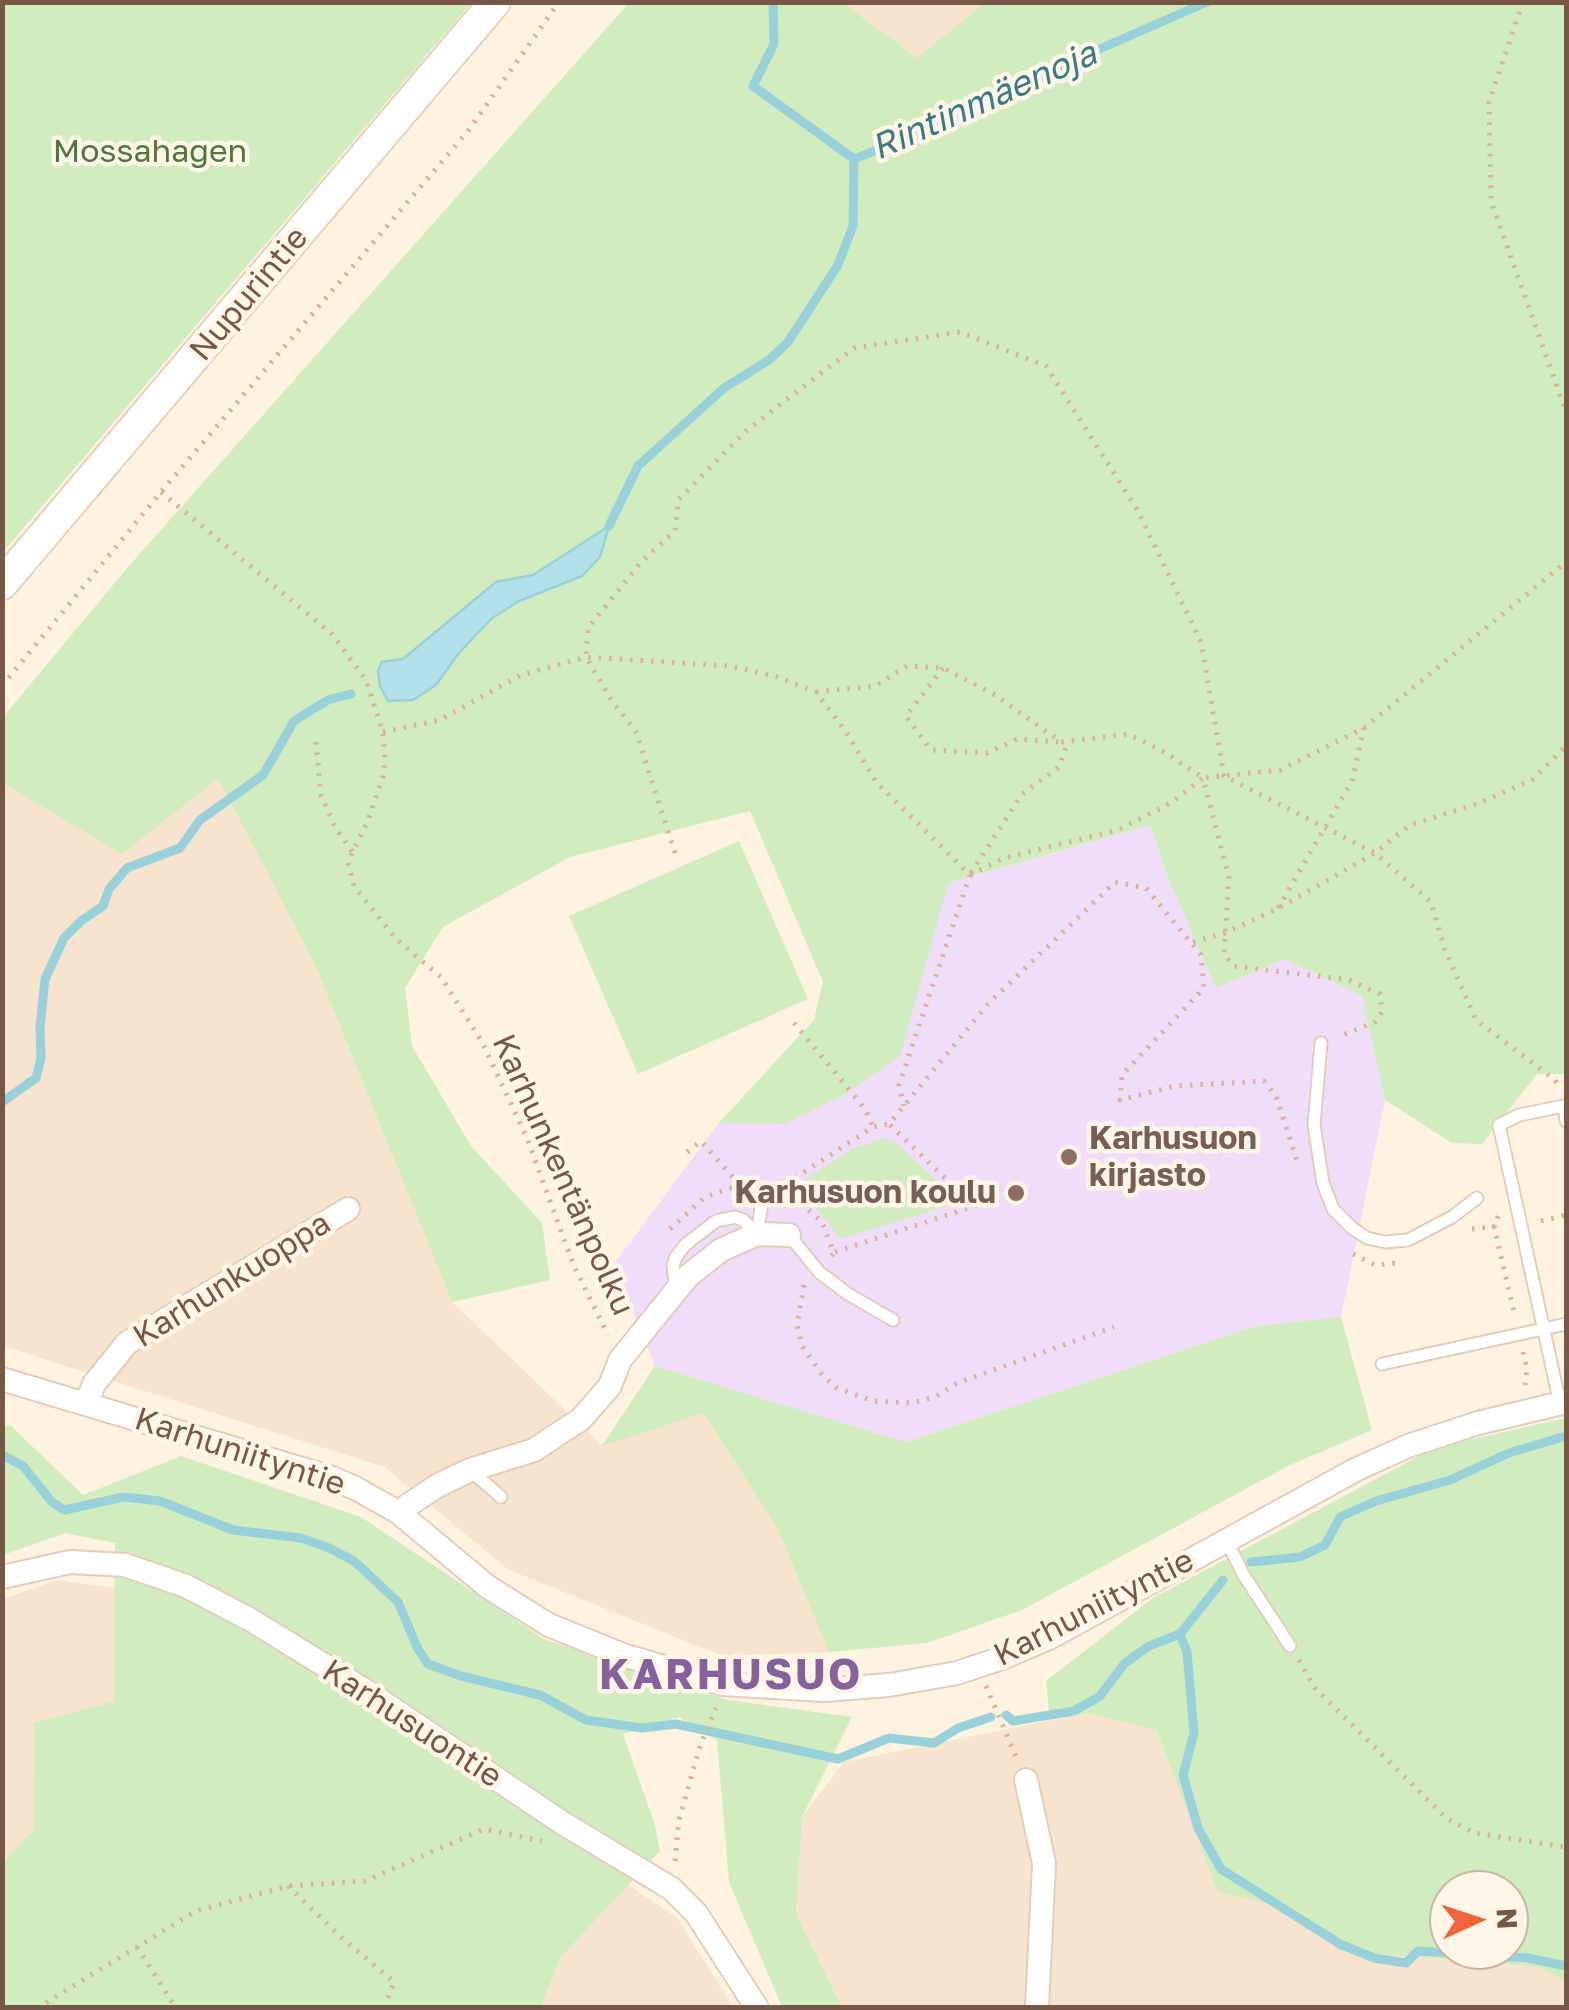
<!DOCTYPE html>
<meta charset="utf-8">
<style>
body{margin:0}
#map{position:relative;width:1569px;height:2010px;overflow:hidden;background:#fef2e0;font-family:"Golos Text",sans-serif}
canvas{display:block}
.frame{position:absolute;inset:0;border:5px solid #775746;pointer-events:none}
.north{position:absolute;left:1429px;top:1870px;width:100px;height:100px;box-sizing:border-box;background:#fff6e8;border:2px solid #c9b6a7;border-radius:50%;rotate:87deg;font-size:28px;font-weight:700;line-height:40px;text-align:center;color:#775746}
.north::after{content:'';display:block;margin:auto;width:35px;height:45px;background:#f2633c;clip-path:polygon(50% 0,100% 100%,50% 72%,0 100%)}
</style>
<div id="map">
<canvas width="1569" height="2010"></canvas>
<div class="frame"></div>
<div class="north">N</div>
</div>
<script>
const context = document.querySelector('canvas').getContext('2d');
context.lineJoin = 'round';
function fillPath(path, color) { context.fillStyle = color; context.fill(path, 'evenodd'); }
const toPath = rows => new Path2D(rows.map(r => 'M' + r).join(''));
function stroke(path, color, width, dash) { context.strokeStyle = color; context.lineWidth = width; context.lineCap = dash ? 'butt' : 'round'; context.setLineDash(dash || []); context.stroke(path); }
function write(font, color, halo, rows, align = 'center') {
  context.font = font + ' "Golos Text",sans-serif'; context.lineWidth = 9; context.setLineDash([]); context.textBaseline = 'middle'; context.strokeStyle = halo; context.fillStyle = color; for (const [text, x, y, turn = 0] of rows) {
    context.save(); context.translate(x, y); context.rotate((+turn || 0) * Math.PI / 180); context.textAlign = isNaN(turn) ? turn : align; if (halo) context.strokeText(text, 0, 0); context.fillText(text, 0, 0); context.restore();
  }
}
fillPath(toPath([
 [843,3,984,3,917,58],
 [218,778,316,967,452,1302,602,1445,703,1413,777,1527,829,1652,723,1656,509,1570,384,1467,3,1346,3,783],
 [58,1580,115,1588,114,1701,34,1723,33,1831,3,1862,3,1599],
 [1087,1713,1157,1731,1219,1892,1280,1907,1342,1951,1540,1967,1566,1981,1566,2007,842,2007,796,1914,802,1817,844,1762],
 [628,1885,677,1918,733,2007,541,2008,560,1958]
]), '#f6e4ce');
fillPath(toPath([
 [1150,825,1169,880,1216,988,1285,959,1362,996,1385,1100,1341,1317,1256,1326,906,1442,655,1366,614,1264,719,1123,814,1020,823,982,883,902]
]), '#efddfa');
fillPath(toPath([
 [3,2,471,3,3,552,2,3],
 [629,3,843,3,917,58,984,3,1566,3,1566,1074,1537,1074,1482,1144,1452,1143,1385,1100,1362,996,1285,959,1216,988,1169,880,1150,825,948,883,900,1056,842,1096,784,1124,719,1123,814,1020,823,982,750,811,570,857,443,927,405,988,412,1046,471,1146,542,1223,550,1280,452,1302,316,967,218,778,122,854,3,783,3,717,128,567],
 [739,841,808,999,638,1074,569,916],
 [884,1138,896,1143,960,1202,841,1239,807,1197,806,1179,852,1149],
 [1341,1317,1372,1430,1290,1465,1022,1610,927,1643,829,1652,777,1527,703,1413,602,1446,655,1366,906,1442,1256,1326],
 [1566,1418,1566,1981,1540,1967,1341,1951,1280,1907,1218,1892,1157,1731,1087,1713,1050,1720,1046,1681,1153,1598,1436,1447],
 [1449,1890,1509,1890,1509,1950,1449,1950],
 [10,1425,83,1495,181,1456,361,1517,544,1639,728,1700,852,1717,802,1817,796,1914,842,2007,782,2007,729,1882,717,1740,679,1717,623,1734,655,1825,660,1851,560,1958,541,2007,3,2007,3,1862,33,1831,34,1723,114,1701,115,1543,65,1533,3,1555,2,1428]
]), '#d1ecbe');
const water = toPath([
 [609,526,600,557,582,576,519,601,491,619,458,654,436,685,413,700,388,701,380,686,378,671,382,662,403,659,496,582,533,575,609,526]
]);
fillPath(water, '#b4e1e9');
stroke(water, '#99d1db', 2.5);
stroke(toPath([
 [773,2,774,44,753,86,854,159],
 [854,159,926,131,1095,51,1207,2],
 [609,526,638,466,724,388,769,360,788,342,838,265,853,226,854,159],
 [2,1102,36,1078,41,1058,40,1028,45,979,64,938,81,921,103,906,109,889,127,868,180,848,200,820,263,775,294,721,328,700,351,694],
 [2,1455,23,1466,52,1502,64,1510,124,1497,160,1501,233,1530,301,1538,329,1548,354,1561,398,1602,418,1649,428,1664,461,1676,540,1695,586,1720,642,1728,676,1724,838,1759,889,1738,934,1743,958,1728,991,1717],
 [1251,1562,1300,1557,1325,1545,1340,1517,1376,1501,1450,1480,1509,1453,1566,1436],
 [1180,1634,1187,1652,1194,1733,1183,1775,1198,1828,1221,1869,1340,1944,1374,1958,1406,1963,1418,1951,1528,1958,1566,1966],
 [1006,1715,1013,1721,1074,1711,1100,1696,1125,1663,1149,1646,1180,1634,1223,1580]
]), '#99d1db', 9);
const service = toPath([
 [1321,1043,1314,1125,1323,1183,1333,1209,1352,1228,1367,1238,1385,1242,1408,1240,1452,1217,1477,1198],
 [757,1234,763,1197,780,1187],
 [789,1235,819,1272,848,1294,893,1320],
 [676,1290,673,1266,676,1257,685,1245,716,1221,735,1217,743,1220,757,1234],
 [1382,1364,1566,1324],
 [1560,1404,1499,1125,1519,1115,1564,1106,1566,1121],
 [470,1470,501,1497],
 [1227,1541,1243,1574,1290,1646]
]);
const minor = toPath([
 [2,1379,329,1477,355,1488,398,1512,488,1587,549,1625,623,1655,722,1684,824,1690,889,1685,957,1673,1002,1658,1049,1638,1357,1469,1408,1446,1478,1423,1566,1402],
 [86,1404,94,1384,127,1343,348,1209],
 [398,1512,437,1486,470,1470,534,1450,581,1419,610,1386,620,1360,688,1276,721,1250,757,1234,789,1235],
 [2,1577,70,1562,125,1565,186,1586,251,1620,366,1691,561,1822,672,1889,696,1913,757,2008],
 [1026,1780,1044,1863,1037,2008]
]);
const secondary = toPath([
 [2,584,495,2]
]);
stroke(service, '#e3cebc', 15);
stroke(minor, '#e3cebc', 26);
stroke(secondary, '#ead1bb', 34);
stroke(toPath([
 [1523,2,1489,102,1491,201,1566,412],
 [161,492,332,634,366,680,383,732,385,759,383,777,367,823,348,862,354,886,396,939,441,977,482,1042,527,1138,573,1264,608,1335],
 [943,668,906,716,931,750,987,753,1017,739,1058,742],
 [2,686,161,492,468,131,559,2],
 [816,692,875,686,907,666,943,668,995,695,1061,742,1128,734,1166,753,1203,778,1280,770,1364,728,1566,562],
 [383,732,440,720,521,675,586,657,729,666,775,676,816,692,846,732,876,782,970,875,899,1085,904,1106],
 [316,742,321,795,335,827,353,853],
 [675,853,636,732,612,701,586,657,588,628,642,561,675,531,679,499,747,430,854,348,960,332,1046,366,1138,511,1201,642,1224,776,1375,853,1431,902,1445,950,1476,1020,1555,1080,1560,1088],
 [971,873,1022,794,1059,767,1068,741],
 [970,875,1004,858,1118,830,1171,803,1203,778,1229,878,1224,954,1233,966,1349,980,1380,994,1382,1012,1375,1022,1338,1037],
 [1278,908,1352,781,1364,728],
 [1193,942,1225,933,1277,909,1375,853,1410,825,1477,804,1532,780,1566,746],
 [794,1023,865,1109,873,1127],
 [687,1152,701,1141,740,1185],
 [795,1178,873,1127,889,1124],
 [793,1196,822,1222,834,1253,830,1258],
 [975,1207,889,1124,988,1004,1115,882,1146,888,1201,955,1204,988,1122,1075,1120,1100,1175,1086,1264,1081,1276,1096,1299,1167],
 [1498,1216,1494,1226,1515,1317],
 [1541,1221,1566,1215],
 [670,1229,705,1197,740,1185,750,1185],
 [1472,1229,1500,1226],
 [835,1252,1017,1192],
 [1353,1254,1375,1265,1399,1263],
 [804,1285,797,1325,802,1346,823,1376,837,1388,873,1401,912,1403,935,1397,957,1383,1114,1327],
 [1523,1352,1527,1368,1525,1385],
 [1299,1660,1314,1687,1446,1818,1474,1833,1566,1847],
 [986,1686,1017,1759],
 [675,1861,679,1820,700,1746,716,1708],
 [288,1886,343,1939,394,1982,384,2008],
 [137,1947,176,2008],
 [37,2008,196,1911,288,1886,365,1881,484,1829,542,1841]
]), '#dab299', 5, [2.5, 8]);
stroke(service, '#fff', 11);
stroke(minor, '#fff', 22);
stroke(secondary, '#fff', 30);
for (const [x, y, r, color] of [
 [1069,1157,10,"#8d6e63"],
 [1016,1193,10,"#8d6e63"]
]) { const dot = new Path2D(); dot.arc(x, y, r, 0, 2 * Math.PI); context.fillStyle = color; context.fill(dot); stroke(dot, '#fff6e8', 4); }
write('32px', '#4c783b', '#fff6e8', [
 ["Mossahagen",150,152]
]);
write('32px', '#775746', '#fff6e8', [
 ["Nupurintie",249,294,-50],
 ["Karhunkentänpolku",563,1175,66],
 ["Karhunkuoppa",232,1280,-32],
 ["Karhuniityntie",240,1452,18],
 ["Karhuniityntie",1094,1608,-27],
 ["Karhusuontie",412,1724,33]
]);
write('bold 32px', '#785e54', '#fff6e8', [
 ["Karhusuon",1089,1139],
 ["kirjasto",1089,1176],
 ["Karhusuon koulu",996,1193,"right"]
], 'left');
write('italic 35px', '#3b7985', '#fff6e8', [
 ["Rintinmäenoja",984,101,-24]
]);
context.letterSpacing = '2.5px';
write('bold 42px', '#87619b', '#fff6e8', [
 ["KARHUSUO",731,1676]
]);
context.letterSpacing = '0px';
</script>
